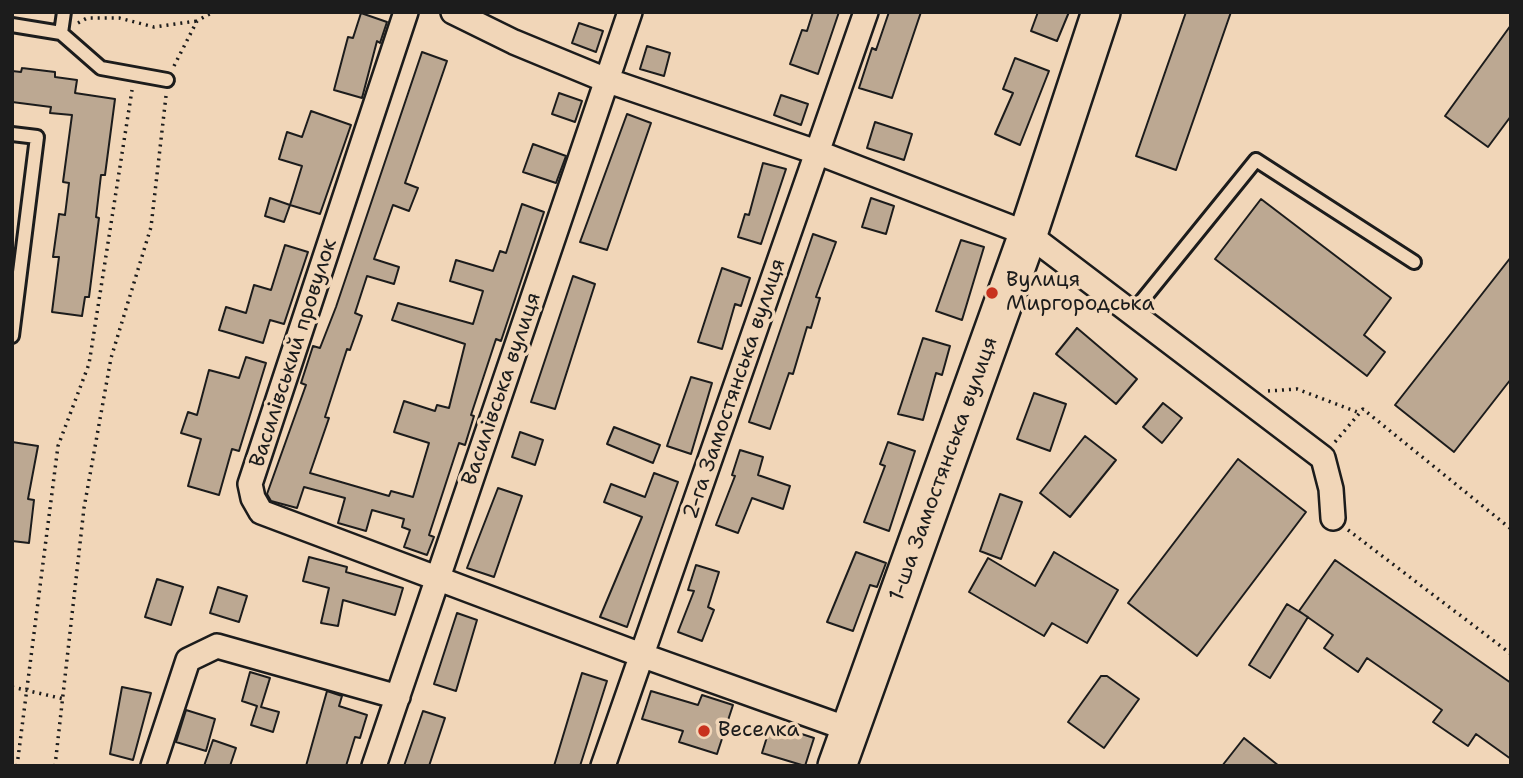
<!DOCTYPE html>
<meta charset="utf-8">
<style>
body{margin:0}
#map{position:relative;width:1523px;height:778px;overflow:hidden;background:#f1d6b8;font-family:"Shantell Sans",sans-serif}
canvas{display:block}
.frame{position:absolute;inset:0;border:14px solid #1c1c1c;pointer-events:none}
</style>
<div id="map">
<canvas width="1523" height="778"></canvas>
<div class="frame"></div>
</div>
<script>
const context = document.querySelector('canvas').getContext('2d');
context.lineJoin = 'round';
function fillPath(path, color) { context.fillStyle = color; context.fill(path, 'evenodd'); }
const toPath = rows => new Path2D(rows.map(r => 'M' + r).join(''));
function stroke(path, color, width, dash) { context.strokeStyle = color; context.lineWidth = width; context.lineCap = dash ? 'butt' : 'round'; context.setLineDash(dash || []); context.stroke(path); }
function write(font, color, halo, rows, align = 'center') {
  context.font = font + ' "Shantell Sans",sans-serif'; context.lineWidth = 7; context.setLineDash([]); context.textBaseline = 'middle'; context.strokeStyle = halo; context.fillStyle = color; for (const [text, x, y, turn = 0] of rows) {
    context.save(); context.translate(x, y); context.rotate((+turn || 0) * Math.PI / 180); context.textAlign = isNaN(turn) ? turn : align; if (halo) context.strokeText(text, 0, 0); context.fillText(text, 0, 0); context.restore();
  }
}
const building = toPath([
 [813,12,839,12,818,74,790,64,802,30,807,31,813,12],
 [889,12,921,12,892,98,859,88,872,48,876,50,889,12],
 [1038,12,1069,12,1057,41,1031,31,1038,12],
 [1186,12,1231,12,1176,170,1136,156,1186,12],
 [361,13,387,22,380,43,377,41,362,98,334,90,348,37,353,38,361,13],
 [579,23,603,31,596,52,572,43,579,23],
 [1511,25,1511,116,1488,147,1445,116,1511,25],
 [647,46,670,53,664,76,640,69,647,46],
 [422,52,447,61,405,183,418,188,409,211,393,205,374,259,399,267,394,284,367,276,355,313,362,316,350,350,347,349,325,417,329,418,310,473,389,496,391,491,413,497,429,443,394,432,404,401,435,411,437,405,449,408,465,344,392,320,398,303,473,324,483,291,450,281,456,260,493,271,500,251,506,253,522,204,544,212,501,341,496,339,471,415,474,416,465,445,459,443,429,535,434,537,427,555,404,547,410,530,402,527,404,519,372,510,366,531,338,523,345,498,304,487,297,508,271,501,267,494,306,385,301,383,313,346,320,348,336,307,422,52],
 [1015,58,1049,71,1020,145,995,134,1013,93,1003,89,1015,58],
 [22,68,55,72,55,77,77,80,75,93,115,99,105,175,101,175,96,217,99,218,89,297,85,297,82,316,52,312,59,257,53,257,59,214,65,215,69,183,63,182,72,115,50,113,51,107,12,102,12,71,21,72,22,68],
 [559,93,582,101,575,122,552,114,559,93],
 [781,95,808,104,801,125,774,115,781,95],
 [311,111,351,125,320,214,290,205,302,166,279,159,287,132,302,137,311,111],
 [627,114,651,123,607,250,580,242,627,114],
 [875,122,912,134,904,160,867,148,875,122],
 [533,144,566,156,556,183,523,172,533,144],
 [763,163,786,169,761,244,738,237,745,214,749,215,763,163],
 [270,198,290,205,284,222,265,216,270,198],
 [871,198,894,206,886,234,862,227,871,198],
 [1261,199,1391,298,1364,335,1385,352,1367,376,1215,259,1261,199],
 [813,234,836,242,816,297,820,298,811,328,807,327,793,374,789,373,770,429,749,422,813,234],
 [961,240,984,247,962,320,936,311,961,240],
 [285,245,308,252,284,324,270,320,263,343,219,330,226,307,246,313,254,285,271,290,285,245],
 [1511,257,1511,379,1454,452,1395,405,1511,257],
 [722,268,750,278,741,306,735,304,722,349,698,342,722,268],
 [573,276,595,284,555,409,531,402,573,276],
 [1077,328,1137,379,1116,404,1056,354,1077,328],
 [923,338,950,346,942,375,936,373,923,420,898,414,923,338],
 [246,357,266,363,239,451,232,449,219,495,188,486,201,439,181,433,188,412,197,415,209,370,239,378,246,357],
 [691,377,712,383,691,454,667,446,691,377],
 [1034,393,1066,404,1050,451,1017,439,1034,393],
 [1163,403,1182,418,1162,443,1143,427,1163,403],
 [614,427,660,445,653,463,607,444,614,427],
 [520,432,543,440,535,465,512,457,520,432],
 [1085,436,1116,460,1070,517,1040,493,1085,436],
 [12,442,38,446,28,499,34,500,29,543,12,541,12,442],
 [888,442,915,451,889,531,864,522,885,466,880,464,888,442],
 [740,450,763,457,758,475,790,486,783,509,752,498,738,533,716,525,735,476,732,475,740,450],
 [1238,459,1306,512,1197,656,1128,603,1238,459],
 [654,473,678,482,627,627,600,617,642,517,604,502,611,484,645,497,654,473],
 [498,488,522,496,494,577,467,568,498,488],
 [1000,494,1022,502,1001,559,980,551,1000,494],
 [856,552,886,563,877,587,870,585,853,631,827,622,856,552],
 [1054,552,1118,590,1087,643,1052,623,1044,636,969,592,988,558,1035,586,1054,552],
 [309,557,347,567,346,572,403,588,395,615,343,600,338,626,321,623,329,588,303,581,309,557],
 [1335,560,1511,683,1511,759,1476,734,1468,746,1433,722,1442,710,1367,658,1358,672,1324,648,1333,635,1299,611,1335,560],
 [696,565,719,572,708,607,714,610,702,641,678,632,694,591,688,590,696,565],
 [157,579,183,587,171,625,145,617,157,579],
 [218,587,247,596,239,622,210,613,218,587],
 [1287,604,1308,617,1270,678,1249,665,1287,604],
 [457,613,477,620,456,691,434,684,457,613],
 [250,672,270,678,261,707,279,712,273,732,251,725,257,706,242,701,250,672],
 [582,673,607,681,580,766,554,766,582,673],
 [1101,676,1107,676,1139,699,1104,748,1068,722,1101,676],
 [122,687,151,693,133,760,110,754,122,687],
 [327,691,342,696,339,706,367,715,360,738,355,737,346,766,306,766,327,691],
 [651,691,698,705,702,695,733,705,717,754,679,742,683,731,642,719,651,691],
 [186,710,215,719,206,751,176,742,186,710],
 [423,711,445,718,429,766,404,766,423,711],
 [771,724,814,738,805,766,762,753,771,724],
 [1244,738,1279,766,1222,766,1244,738],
 [213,740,236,748,230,766,204,766,213,740]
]);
fillPath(building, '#bca892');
stroke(building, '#1c1c1c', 2);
const service = toPath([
 [12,25,61,33,101,68,167,80],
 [61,33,64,12],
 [12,134,37,137,12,336],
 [1132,313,1256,160,1414,262]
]);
const minor = toPath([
 [406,12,250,484,253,498,261,512,641,655,851,730],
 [453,12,514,42,606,80,819,153,1028,234,1323,458,1331,489,1333,518],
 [153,766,188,660,217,646,398,697],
 [374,766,630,12],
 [603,766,866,12]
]);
const primary = toPath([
 [837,766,1028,234,1101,12]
]);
stroke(service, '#1c1c1c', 18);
stroke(minor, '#1c1c1c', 28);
stroke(primary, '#1c1c1c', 42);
stroke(toPath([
 [78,23,87,18,119,18,154,27,197,21],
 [174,66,197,21,213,12],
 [1268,391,1297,389,1360,413],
 [1335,442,1363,409,1511,529],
 [1348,530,1511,654],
 [12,687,64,699],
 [17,766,58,446,89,364,132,90],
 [55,766,84,508,111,358,151,227,166,96]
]), '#1c1c1c', 3.5, [2, 5]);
stroke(service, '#f1d6b8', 12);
stroke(minor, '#f1d6b8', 23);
stroke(primary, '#f1d6b8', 37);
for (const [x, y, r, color] of [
 [992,293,7,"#c8321e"],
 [704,731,7,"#c8321e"]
]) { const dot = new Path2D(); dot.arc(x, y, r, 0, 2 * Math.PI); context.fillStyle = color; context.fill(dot); stroke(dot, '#f1d6b8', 2.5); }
write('21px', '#1c1c1c', '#f1d6b8', [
 ["Вулиця",1006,281],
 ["Миргородська",1006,305],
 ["Веселка",718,731]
], 'left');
write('21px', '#1c1c1c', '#f1d6b8', [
 ["Василівський провулок",294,353,-72],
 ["Василівська вулиця",502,389,-71],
 ["2-га Замостянська вулиця",735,389,-71],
 ["1-ша Замостянська вулиця",944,469,-70]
]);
</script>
